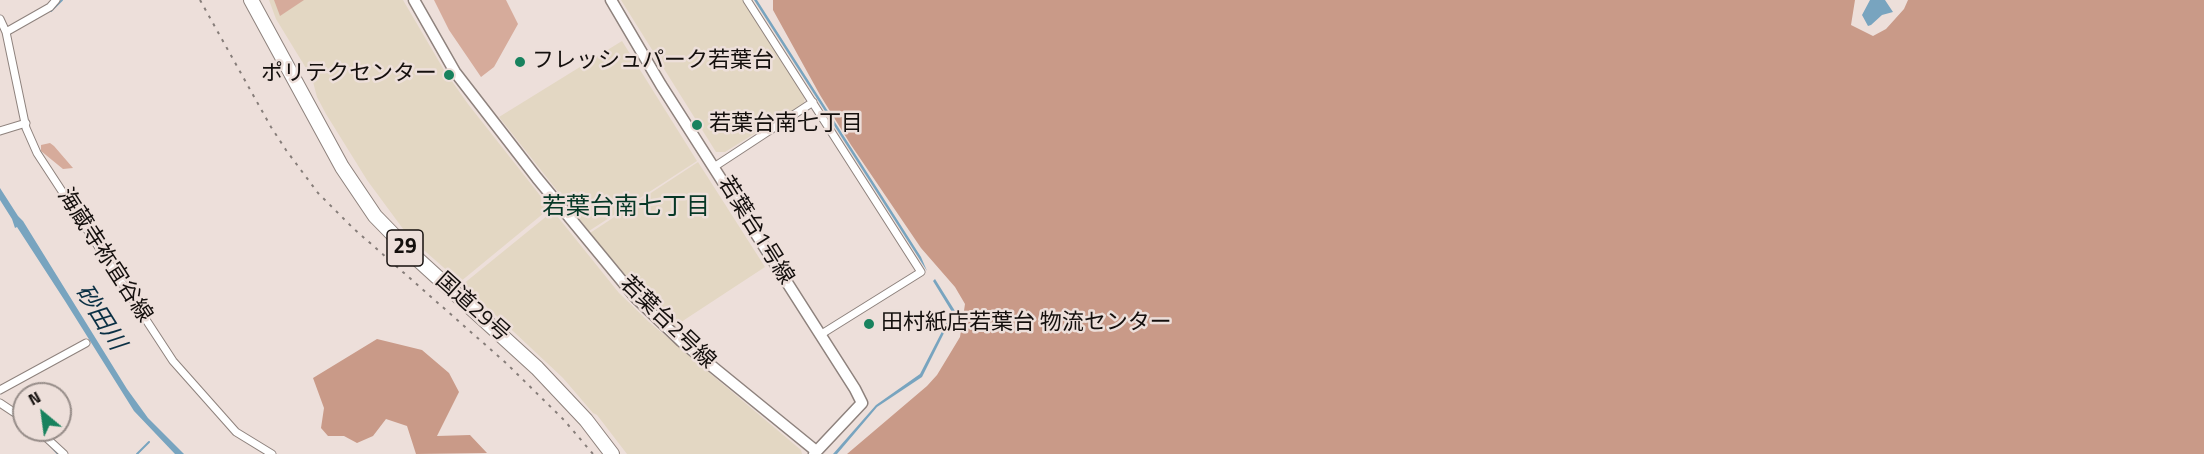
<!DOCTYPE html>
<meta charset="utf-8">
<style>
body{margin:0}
#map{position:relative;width:2204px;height:454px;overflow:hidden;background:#eddfda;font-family:"Titillium Web",sans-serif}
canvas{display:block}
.north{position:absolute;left:12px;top:382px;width:60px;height:60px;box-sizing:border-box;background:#eddfda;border:2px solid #968c88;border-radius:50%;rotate:331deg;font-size:16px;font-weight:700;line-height:24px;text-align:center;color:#140f0d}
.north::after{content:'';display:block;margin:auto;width:21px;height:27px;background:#18825e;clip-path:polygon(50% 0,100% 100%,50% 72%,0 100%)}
</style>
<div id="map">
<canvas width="2204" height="454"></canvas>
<div class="north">N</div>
</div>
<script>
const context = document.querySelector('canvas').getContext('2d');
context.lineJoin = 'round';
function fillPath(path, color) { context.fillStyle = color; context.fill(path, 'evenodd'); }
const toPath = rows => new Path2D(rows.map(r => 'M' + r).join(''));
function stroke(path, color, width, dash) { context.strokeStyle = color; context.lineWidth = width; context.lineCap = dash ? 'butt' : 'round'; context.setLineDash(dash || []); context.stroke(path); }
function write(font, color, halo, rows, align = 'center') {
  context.font = font + ' "Titillium Web","Noto Sans JP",sans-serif'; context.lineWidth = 5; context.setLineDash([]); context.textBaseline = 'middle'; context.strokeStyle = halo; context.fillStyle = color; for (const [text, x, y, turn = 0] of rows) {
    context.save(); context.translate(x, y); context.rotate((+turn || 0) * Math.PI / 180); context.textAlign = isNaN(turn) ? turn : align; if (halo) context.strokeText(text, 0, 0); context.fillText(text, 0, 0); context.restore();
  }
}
fillPath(toPath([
 [269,0,403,0,444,70,468,104,550,208,460,282,409,237,367,180,326,114,317,97,312,78,276,19],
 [621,0,743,0,805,95,804,103,725,152,716,152],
 [622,41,697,161,589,231,499,117],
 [698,162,765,267,675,326,635,286,590,233],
 [553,211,619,293,649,322,801,450,802,454,627,454,597,415,593,413,563,378,514,332,462,285]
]), '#e3d7c3');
fillPath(toPath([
 [274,0,304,0,280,16],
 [434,0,506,0,518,24,494,67,481,77,449,30],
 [50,143,54,146,73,168,63,169,41,151,41,145]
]), '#d6ab9b');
fillPath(toPath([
 [773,0,1855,0,1851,25,1873,36,1886,29,1904,9,1908,0,2204,0,2204,454,847,454,927,386,937,375,960,337,965,304,955,287,921,248,851,145,820,95,773,10],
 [377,339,422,350,449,373,459,392,437,436,470,435,487,453,416,454,407,426,386,419,373,436,357,443,344,436,328,436,321,428,324,408,313,378]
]), '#c99a88');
fillPath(toPath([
 [754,0,757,0,921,257,927,271],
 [1870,0,1885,0,1893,12,1882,15,1871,25,1868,26,1862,15],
 [0,188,18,216,23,221,127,389,148,418,184,454,175,454,134,411,65,301,17,227,15,228,12,219,0,200],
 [935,279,955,311,922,377,877,407,837,454,833,454,876,405,920,374,952,312,933,281]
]), '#78a4bf');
stroke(toPath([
 [51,11,62,0],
 [32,430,43,439],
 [50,445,58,454],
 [137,454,149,442]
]), '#78a4bf', 2);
const street = toPath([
 [747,0,921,272,820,335],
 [0,19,6,32,26,128,37,153,173,361,236,432,272,454],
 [6,32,50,7,56,0],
 [0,131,26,123],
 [714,167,813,102],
 [0,390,86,343],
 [0,403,24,419],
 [38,430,64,454]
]);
const secondary = toPath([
 [414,0,455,72,537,178,636,298,681,341,816,451],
 [611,0,661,85,855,389,862,403,814,454]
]);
const highway = toPath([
 [251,0,342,167,375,216,413,255,537,368,586,420,612,454]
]);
stroke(street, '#8e827d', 9);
stroke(secondary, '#8e827d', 13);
stroke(highway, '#8e827d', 16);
stroke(street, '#fff', 7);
stroke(secondary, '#fff', 10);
stroke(highway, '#fff', 14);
stroke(toPath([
 [200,0,271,127,286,150,318,193,353,228,506,363,564,420,593,454]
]), '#867d79', 2, [3, 6]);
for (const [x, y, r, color] of [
 [520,62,6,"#18825e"],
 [449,75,6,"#18825e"],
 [697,125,6,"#18825e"],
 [869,324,6,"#18825e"]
]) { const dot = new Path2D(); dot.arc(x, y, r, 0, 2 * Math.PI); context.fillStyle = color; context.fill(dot); stroke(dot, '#eddfda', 2); }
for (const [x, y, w] of [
 [405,248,36]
]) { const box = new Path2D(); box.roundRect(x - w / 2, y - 18, w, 36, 4.5); context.fillStyle = '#eddfda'; context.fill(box); stroke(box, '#140f0d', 1.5); }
write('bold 21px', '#140f0d', null, [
 ["29",405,248]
]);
write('22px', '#140f0d', '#eddfda', [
 ["フレッシュパーク若葉台",532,62],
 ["ポリテクセンター",437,75,"right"],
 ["若葉台南七丁目",709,125],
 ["田村紙店若葉台 物流センター",881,324]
], 'left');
write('22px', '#140f0d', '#eddfda', [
 ["若葉台1号線",755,231,58],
 ["海蔵寺祢宜谷線",104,256,57],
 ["国道29号",472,308,42],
 ["若葉台2号線",667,323,44]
]);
write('24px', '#063726', '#eddfda', [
 ["若葉台南七丁目",626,208]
]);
write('italic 24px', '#0a3044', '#eddfda', [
 ["砂田川",99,318,58]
]);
</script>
